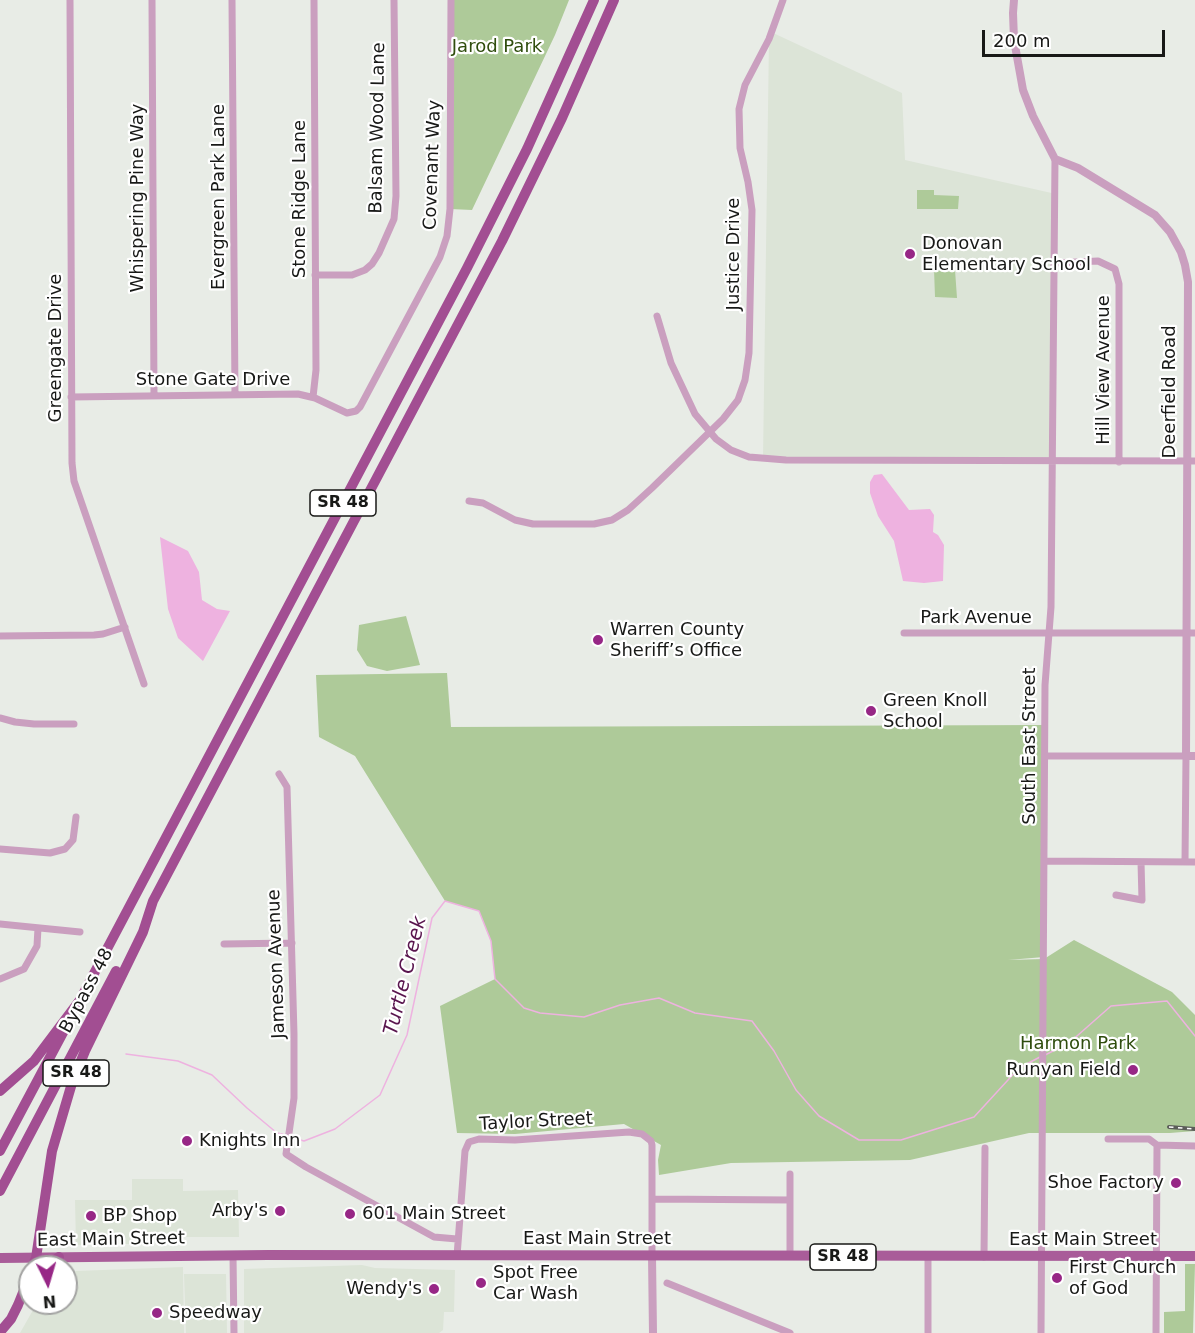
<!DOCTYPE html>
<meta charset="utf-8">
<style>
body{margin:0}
#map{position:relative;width:1195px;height:1333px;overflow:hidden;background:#e8ece6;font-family:"DejaVu Sans",sans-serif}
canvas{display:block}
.north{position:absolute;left:18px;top:1255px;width:60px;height:60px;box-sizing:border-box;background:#fff;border:2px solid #a3a3a2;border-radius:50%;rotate:175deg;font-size:16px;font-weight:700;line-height:24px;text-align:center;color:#181917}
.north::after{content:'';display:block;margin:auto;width:21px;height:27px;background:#972786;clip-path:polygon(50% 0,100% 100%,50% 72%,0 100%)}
.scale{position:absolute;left:982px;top:30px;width:183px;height:27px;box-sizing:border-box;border:3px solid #181917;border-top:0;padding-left:8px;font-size:18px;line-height:21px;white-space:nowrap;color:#181917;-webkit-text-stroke:4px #fff;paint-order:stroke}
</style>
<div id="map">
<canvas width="1195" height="1333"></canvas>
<div class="north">N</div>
<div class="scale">200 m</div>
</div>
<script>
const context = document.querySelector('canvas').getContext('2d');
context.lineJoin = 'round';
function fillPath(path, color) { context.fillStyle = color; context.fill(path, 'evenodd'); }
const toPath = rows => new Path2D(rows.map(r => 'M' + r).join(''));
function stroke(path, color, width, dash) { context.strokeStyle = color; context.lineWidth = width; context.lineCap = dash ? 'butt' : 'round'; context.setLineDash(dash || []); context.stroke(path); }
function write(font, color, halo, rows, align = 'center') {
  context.font = font + ' "DejaVu Sans",sans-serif'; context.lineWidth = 4.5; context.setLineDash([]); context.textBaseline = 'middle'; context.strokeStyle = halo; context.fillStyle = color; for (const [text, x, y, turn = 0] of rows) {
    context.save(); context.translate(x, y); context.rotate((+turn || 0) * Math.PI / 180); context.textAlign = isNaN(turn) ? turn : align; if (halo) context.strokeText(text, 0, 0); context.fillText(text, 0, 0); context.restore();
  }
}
fillPath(toPath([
 [771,32,902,93,905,160,1056,194,1053,461,763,459,769,39],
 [132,1179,183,1179,183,1191,238,1190,239,1237,135,1237,130,1244,76,1245,75,1200,132,1200],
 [362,1265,375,1268,455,1270,454,1312,444,1312,443,1330,439,1333,244,1333,244,1269],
 [183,1267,184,1333,20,1333,37,1303,66,1303,66,1274,76,1271],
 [184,1274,226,1274,227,1333,186,1333]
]), '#dce4d7');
fillPath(toPath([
 [450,0,569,0,555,35,472,210,450,209],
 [917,190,934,190,934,195,959,196,958,209,917,209],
 [934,269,955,270,957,298,935,297],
 [406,616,420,665,387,671,367,666,357,650,359,625],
 [447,673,451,727,1045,725,1044,957,1008,960,1044,959,1074,940,1172,992,1195,1015,1195,1131,1170,1133,1029,1133,910,1160,731,1163,659,1175,658,1160,661,1145,624,1124,515,1134,457,1133,440,1006,495,979,491,941,479,911,445,901,355,756,319,737,316,675],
 [1185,1264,1195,1264,1193,1333,1164,1333,1164,1312,1185,1311]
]), '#aeca99');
fillPath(toPath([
 [882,474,909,510,930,509,934,515,933,532,938,535,944,545,943,581,924,583,903,581,894,541,878,516,870,493,870,482,874,475],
 [160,537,188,551,199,572,202,600,217,609,230,611,203,661,178,638,168,609]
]), '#eeb2e0');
stroke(toPath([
 [126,1054,178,1061,212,1075,247,1108,277,1133,286,1135],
 [1045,1055,1069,1043,1111,1006,1167,1001,1195,1036],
 [290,1137,304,1141,335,1129,380,1095,407,1035,432,918,445,901,479,911,491,941,495,979,524,1008,540,1013,584,1017,620,1005,659,998,695,1013,752,1021,774,1051,796,1090,819,1116,859,1140,901,1140,974,1117,1019,1068,1040,1057]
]), '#eeb2e0', 1.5);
stroke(toPath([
 [70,0,72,463,74,481,144,684],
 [152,0,154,395],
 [232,0,235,395],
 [1055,263,1098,261,1115,269,1119,284,1119,462],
 [315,275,352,275,365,270,372,264,379,253,394,219,396,196,394,0],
 [657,316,671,363,695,414,716,439,731,450,749,457,786,460,1195,461],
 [71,397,298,394,315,398,347,413,356,411,360,407,440,257,447,236,450,209,451,0],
 [313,397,316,370,314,0],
 [469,501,483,503,515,520,533,524,594,524,612,520,628,510,652,488,723,419,738,400,745,380,749,353,752,210,748,182,740,148,739,109,745,85,769,39,783,0],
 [904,633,1195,633],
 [0,636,94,635,103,634,125,627],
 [0,718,15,722,34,724,74,724],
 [1045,756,1186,756,1185,862],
 [279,774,287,787,294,1034,294,1098,286,1154,306,1167,434,1237,457,1239],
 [0,849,50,853,65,849,73,840,76,817],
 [1044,861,1195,862],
 [1116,895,1142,900,1141,862],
 [0,924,80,932],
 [224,944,292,943],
 [0,979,24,969,37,946,38,928],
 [1108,1139,1149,1139,1157,1145,1195,1146],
 [790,1174,790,1256],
 [652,1199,790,1200],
 [233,1255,234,1333],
 [457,1256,465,1151,469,1142,479,1139,515,1140,629,1132,642,1134,651,1141,652,1145,652,1256],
 [928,1257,928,1333],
 [984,1257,985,1148],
 [667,1283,790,1333],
 [1041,1333,1045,685,1051,607,1055,159],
 [1156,1333,1157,1145]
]), '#ca9fbf', 7);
stroke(toPath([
 [1014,0,1013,13,1014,40,1023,90,1033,116,1055,159,1078,168,1155,215,1170,232,1181,252,1185,265,1188,282,1186,756,1195,756],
 [652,1256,653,1333]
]), '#ca9fbf', 8);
stroke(toPath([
 [0,1258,268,1255,1195,1256]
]), '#a95c99', 10);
stroke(toPath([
 [0,1091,34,1061,80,1000,467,268,527,149,594,0],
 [0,1151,66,1027],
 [0,1191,116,971],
 [32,1267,36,1258,52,1151,72,1083,85,1051,143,932,153,901,502,241,562,118,614,0],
 [48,1267,59,1257],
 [0,1332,11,1319,18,1305,30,1275]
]), '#a24e92', 10);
const rail = toPath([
 [1169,1127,1195,1129]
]);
stroke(rail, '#5b5d59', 4);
stroke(rail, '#fff', 1.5, [4.5]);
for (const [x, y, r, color] of [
 [910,254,6,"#972786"],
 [598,640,6,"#972786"],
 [871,711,6,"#972786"],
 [1133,1070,6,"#972786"],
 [187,1141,6,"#972786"],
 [1176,1183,6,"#972786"],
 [280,1211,6,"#972786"],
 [350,1214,6,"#972786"],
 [91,1216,6,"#972786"],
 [1057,1278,6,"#972786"],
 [481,1283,6,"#972786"],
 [434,1289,6,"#972786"],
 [157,1313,6,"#972786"]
]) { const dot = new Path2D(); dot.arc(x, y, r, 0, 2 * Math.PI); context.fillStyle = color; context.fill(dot); stroke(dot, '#fff', 2); }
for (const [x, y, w] of [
 [343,503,66],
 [76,1073,66],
 [843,1257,66]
]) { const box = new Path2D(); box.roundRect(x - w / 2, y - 13, w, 26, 4.5); context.fillStyle = '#fff'; context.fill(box); stroke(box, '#181917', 1.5); }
write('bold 16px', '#181917', null, [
 ["SR 48",343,503],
 ["SR 48",76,1073],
 ["SR 48",843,1257]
]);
write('18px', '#2f4d0d', '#fff', [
 ["Jarod Park",497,47],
 ["Harmon Park",1078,1044]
]);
write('18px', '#181917', '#fff', [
 ["Balsam Wood Lane",378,128,-89],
 ["Covenant Way",433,165,-88],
 ["Evergreen Park Lane",219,197,-90],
 ["Whispering Pine Way",138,198,-90],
 ["Stone Ridge Lane",300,199,-90],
 ["Justice Drive",734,254,-90],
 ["Greengate Drive",56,348,-90],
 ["Hill View Avenue",1104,370,-90],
 ["Stone Gate Drive",213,380],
 ["Deerfield Road",1170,392,-90],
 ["Park Avenue",976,618],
 ["South East Street",1030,746,-90],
 ["Jameson Avenue",277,964,-92],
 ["Bypass 48",87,991,-62],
 ["Taylor Street",536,1122,-3],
 ["East Main Street",597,1239],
 ["East Main Street",111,1240,-1],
 ["East Main Street",1083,1240]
]);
write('18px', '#181917', '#fff', [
 ["Donovan",922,244],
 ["Elementary School",922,265],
 ["Warren County",610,630],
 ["Sheriff’s Office",610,651],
 ["Green Knoll",883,701],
 ["School",883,722],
 ["Runyan Field",1121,1070,"right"],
 ["Knights Inn",199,1141],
 ["Shoe Factory",1164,1183,"right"],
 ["Arby's",268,1211,"right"],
 ["601 Main Street",362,1214],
 ["BP Shop",103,1216],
 ["First Church",1069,1268],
 ["of God",1069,1289],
 ["Spot Free",493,1273],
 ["Car Wash",493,1294],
 ["Wendy's",422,1289,"right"],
 ["Speedway",169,1313]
], 'left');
write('italic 20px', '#59154e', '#fff', [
 ["Turtle Creek",406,976,-76]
]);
</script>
